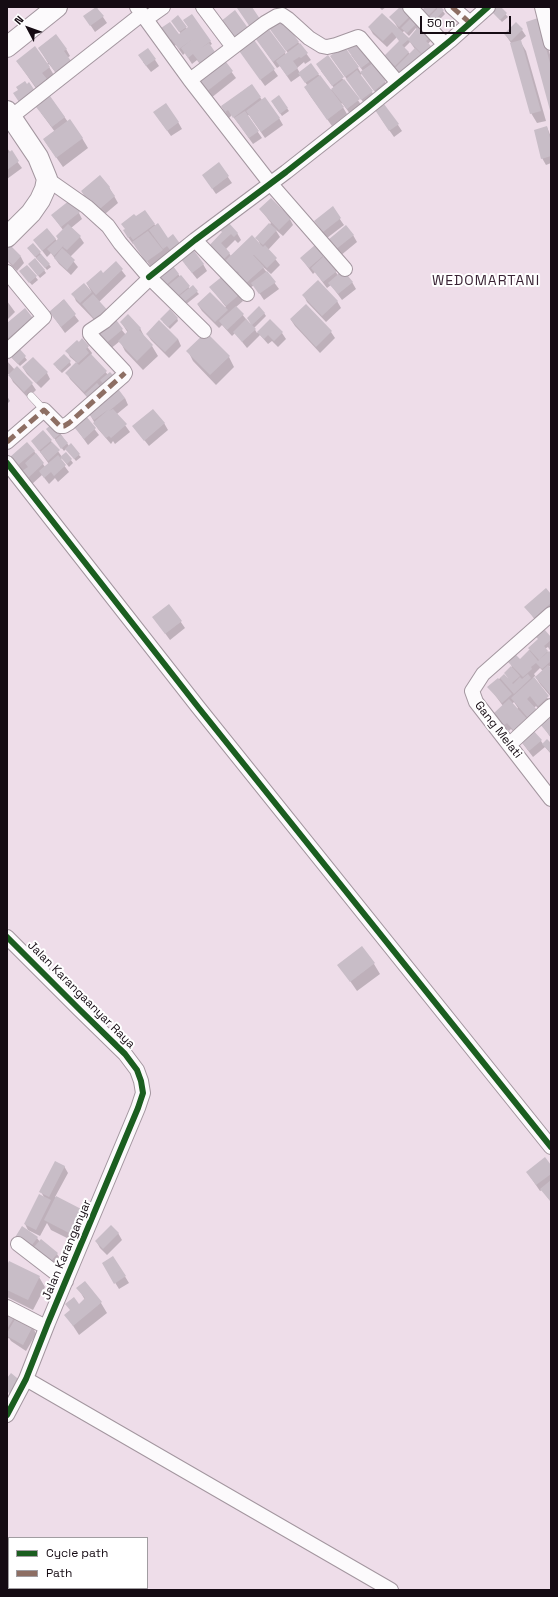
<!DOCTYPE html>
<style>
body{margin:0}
#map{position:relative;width:558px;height:1597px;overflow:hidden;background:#eedde9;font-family:"Space Grotesk",sans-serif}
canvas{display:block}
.frame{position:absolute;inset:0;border:8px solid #150b13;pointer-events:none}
.legend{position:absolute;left:8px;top:1537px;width:140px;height:52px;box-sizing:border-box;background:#fff;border:1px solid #a19da1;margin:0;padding:5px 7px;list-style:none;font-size:12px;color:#150b13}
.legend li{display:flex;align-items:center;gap:8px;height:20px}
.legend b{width:20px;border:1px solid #a19da1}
.north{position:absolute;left:8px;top:8px;width:40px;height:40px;-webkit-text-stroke:3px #fff;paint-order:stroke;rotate:311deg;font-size:11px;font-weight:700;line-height:16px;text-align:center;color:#150b13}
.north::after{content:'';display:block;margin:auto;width:14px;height:18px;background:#150b13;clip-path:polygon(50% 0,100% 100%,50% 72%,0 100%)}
.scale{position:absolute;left:420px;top:16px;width:91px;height:18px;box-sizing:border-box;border:2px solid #150b13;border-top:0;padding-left:5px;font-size:12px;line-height:14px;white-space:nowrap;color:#150b13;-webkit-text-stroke:3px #fff;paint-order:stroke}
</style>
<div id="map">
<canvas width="558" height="1597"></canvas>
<div class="frame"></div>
<ul class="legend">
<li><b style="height:5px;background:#1b5e20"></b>Cycle path</li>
<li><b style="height:5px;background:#8d6e63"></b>Path</li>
</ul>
<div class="north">N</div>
<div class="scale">50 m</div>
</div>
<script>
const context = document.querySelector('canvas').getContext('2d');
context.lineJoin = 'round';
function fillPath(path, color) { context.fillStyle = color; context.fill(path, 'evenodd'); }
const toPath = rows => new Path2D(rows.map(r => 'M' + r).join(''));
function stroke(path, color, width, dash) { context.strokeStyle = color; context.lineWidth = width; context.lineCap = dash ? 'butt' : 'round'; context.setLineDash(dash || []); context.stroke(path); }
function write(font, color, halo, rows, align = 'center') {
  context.font = font + ' "Space Grotesk",sans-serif'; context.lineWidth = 4; context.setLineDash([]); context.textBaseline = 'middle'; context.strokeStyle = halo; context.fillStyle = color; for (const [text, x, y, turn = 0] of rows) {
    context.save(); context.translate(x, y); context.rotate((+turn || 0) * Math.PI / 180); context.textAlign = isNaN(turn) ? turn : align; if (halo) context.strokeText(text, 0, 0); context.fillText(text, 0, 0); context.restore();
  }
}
fillPath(toPath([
 [379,7,386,7,382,10],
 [401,7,434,37,428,44,435,54,395,68,386,56,400,41,397,37,387,47,373,34,369,27,396,30,398,28,391,17],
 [416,28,420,35,408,39,402,33,404,31,409,36],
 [410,42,415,49,410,54,404,48],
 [427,7,437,7,438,9,440,7,445,14,435,24,425,13],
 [496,7,499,7,508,17,502,22,492,11],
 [97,8,107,23,95,32,85,17],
 [178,17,187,29,210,41,212,44,209,46,218,59,204,69,197,60,192,64,185,53,183,55,176,45,171,48,163,37,179,35,181,34,174,24],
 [543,29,551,58,551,112],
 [522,30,526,36,520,41,526,51,546,121,537,123,531,113,511,43,505,34],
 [274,34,298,42,300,45,311,60,305,64,304,62,297,68,300,73,318,74,331,90,334,88,321,71,327,57,362,106,351,115,342,103,341,104,347,114,332,126,309,94,307,85,301,75,291,82,280,66,277,68,260,44,285,53,286,55,288,53],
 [252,38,278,76,265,86,242,54],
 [39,48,66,49,70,56,67,58,74,68,60,78,49,64,48,65,55,77,42,97,17,61,47,64,48,63],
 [148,49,159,66,151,72,143,62],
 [351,55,371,61,389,88,378,96,362,74,360,75,376,98,366,106,331,57,358,68,361,73,363,71],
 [222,59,236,78,211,98,201,85],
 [251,85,262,100,279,118,283,125,265,138,249,115,247,116,262,138,253,144,238,123,232,115,229,118,222,107],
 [50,97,68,122,82,138,88,148,63,167,44,140,55,132,41,113],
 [279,97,289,111,282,116,274,105],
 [380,117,398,125,402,131,394,137],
 [158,118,178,122,182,129,171,136],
 [547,127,551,137,551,163,546,165,542,158],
 [7,148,22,168,7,179],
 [219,164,232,183,216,194,207,181],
 [109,187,118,203,99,219,82,192],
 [332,208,344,225,327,238,315,221],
 [260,209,290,219,293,225,283,236,275,229,280,237,268,250,280,265,271,274,262,266,279,289,264,300,254,285,249,289,229,265,223,270,210,256,223,233,237,233,241,240,238,243,235,240,226,249,231,256,260,244,257,238,271,223],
 [79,213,82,219,71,228,80,237,84,243,70,257,78,267,71,275,59,264,51,253,47,257,34,240,47,229,57,241,63,230,52,215],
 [154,224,168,239,180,245,151,267,134,243,133,244,128,237],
 [353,235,357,242,340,256,333,247],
 [33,244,51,267,47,270,30,251],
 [10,246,21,257,24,263,17,271,7,261,7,249],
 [323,256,338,275,352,282,356,289,342,300,331,285,327,288,315,272,313,274,301,258],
 [116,263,126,276,99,302,126,335,128,333,121,322,140,328,145,338,152,346,158,356,143,370,125,351,120,341,109,350,102,328,76,301,73,294,91,291,87,284,103,274],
 [185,264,203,264,207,271,197,279],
 [27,266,38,280,32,285,22,274],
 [31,267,44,270,46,273,40,278],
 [178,274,190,289,197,292,199,294,185,305,164,283],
 [210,287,239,295,243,301,236,307,251,325,264,313,266,316,254,328,257,333,270,320,282,333,286,339,278,347,272,341,268,344,260,335,247,348,235,333,232,336,222,325,219,328,202,311,198,305,224,308,226,307],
 [304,296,337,301,341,308,326,322,307,302],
 [63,300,79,321,65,333,50,312],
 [7,301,15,312,7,320],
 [306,306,331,332,335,338,320,353,295,326,291,320],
 [177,318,178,321,170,329,163,322],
 [32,319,7,348,7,324],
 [147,334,178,339,181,346,169,358,151,340],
 [82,340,92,353,91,355,108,375,104,384,88,398,70,379,67,373,77,363,70,357,67,351],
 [18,348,27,360,20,366,12,358],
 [188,351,229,357,234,367,216,385,193,361],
 [7,361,15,370,32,384,36,390,28,398,13,382,9,374,7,374],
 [70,362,71,365,62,373,56,367],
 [23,368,47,373,50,379,41,388,27,374],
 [7,396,10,401,7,404],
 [125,398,128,405,117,414,130,432,115,444,113,441,111,444,98,429,88,411],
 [86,418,99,435,88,445,75,427],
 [164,423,168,430,149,446,134,427],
 [47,429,60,433,69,446,81,457,76,461,66,449,64,451],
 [32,441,51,441,62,457,66,453,73,463,69,467,62,458,60,460,69,472,58,482,55,478,49,484,42,475,32,484,12,457,34,451,45,467,49,464],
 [551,596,551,612,538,624,526,607],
 [169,605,185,628,170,640,153,617],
 [551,639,551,652,548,647,545,649,551,655,551,665,549,667,551,669,551,697,540,684,535,676,533,678,551,703,544,715,536,706,534,708,551,721,551,738,540,722,518,737,511,729,509,731,499,720,495,713,503,706,489,687,504,675,509,679,505,673,512,667,510,662,520,660,539,640],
 [540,668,543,671,536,677,534,674],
 [514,702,518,708,517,709,512,704],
 [520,740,541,741,543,744,551,742,551,754,545,747,533,757],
 [374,964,380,974,357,991,339,965],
 [64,1166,68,1173,55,1197,85,1212,90,1222,79,1244,51,1230,47,1223,40,1236,28,1230,25,1224,44,1197,41,1192],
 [551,1167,551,1202,542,1190,540,1191,527,1172],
 [118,1233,122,1240,107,1255,100,1248,96,1241],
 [37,1238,40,1242,57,1254,61,1260,51,1272,19,1246],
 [113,1257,129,1283,119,1289,103,1263],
 [7,1267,39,1277,45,1287,33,1310,7,1297],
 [78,1288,101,1303,107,1313,79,1335,66,1315,71,1311,67,1305,79,1305,85,1300],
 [7,1312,33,1327,36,1334,26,1351,11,1341,9,1338,7,1339]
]), '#0003');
fillPath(toPath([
 [96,7,104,16,90,26,83,16],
 [239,7,252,7,260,19,250,27,237,8],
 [400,7,407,7,413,13,399,27,389,17],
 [425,7,437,7,428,16,422,10],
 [439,7,441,7,444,10,433,22,429,17],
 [495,7,501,7,507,13,500,20,491,11],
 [235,10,248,28,232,39,220,22],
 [382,13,409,38,422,22,434,34,426,41,432,47,424,56,408,40,402,45,409,52,395,66,384,56,399,41,396,37,392,32,383,41,368,27],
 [192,14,211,41,201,48,209,43,215,52,200,63,193,54,188,58,181,48,194,38,179,49,171,39,167,42,158,30,170,22,179,34,188,27,183,20],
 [178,15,187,27,179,32,171,21],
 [414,15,419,21,407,33,401,28],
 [282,18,299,42,286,51,269,28],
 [538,18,551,67,551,114,526,22],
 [516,22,523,29,511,41,504,34],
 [268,28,286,52,273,62,255,38],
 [56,34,67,49,64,51,71,61,55,72,38,48],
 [252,37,275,69,260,80,237,48],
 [357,40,372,60,361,68,346,48],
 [521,40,541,111,530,114,510,43],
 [300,43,308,53,301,58,299,57,293,61,298,68,287,76,276,61],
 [35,46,50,67,42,73,47,79,36,87,16,61],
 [344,46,359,67,345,77,330,56],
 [148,48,156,59,146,66,138,55],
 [415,48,423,56,400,79,392,71],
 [328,55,344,77,332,86,316,64],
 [223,58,233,71,206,92,196,79],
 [311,63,319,74,305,83,298,73],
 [373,63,386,81,374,91,360,72],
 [357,70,373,91,361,100,346,79],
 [320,75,344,107,327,120,304,87],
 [344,79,360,99,347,109,331,89],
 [25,81,27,84,29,82,35,91,19,102,13,93,18,90,16,87],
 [252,84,261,97,233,118,228,110,225,112,221,106],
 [279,95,288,108,280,114,271,101],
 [50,96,65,117,52,127,36,107],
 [265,97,280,118,261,132,246,111],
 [166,103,179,122,167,131,153,112],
 [384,104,399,124,389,131,375,110],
 [245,111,259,131,249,138,234,118],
 [70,119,83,138,56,158,43,139],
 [547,126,551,142,551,156,541,159,534,130],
 [12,150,19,161,7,170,7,154],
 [219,162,229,176,212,189,202,175],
 [100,175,110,187,109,188,115,196,95,213,84,200,87,198,81,191],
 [271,198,291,218,279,230,259,209],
 [70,200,80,212,61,227,51,215],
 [333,206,341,218,323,232,314,221],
 [145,210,155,224,133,240,130,236,128,238,123,230,125,229,121,224,134,214,136,216],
 [228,222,238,233,234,237,231,234,221,243,230,253,219,264,205,250,222,232,220,230],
 [158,223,168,238,173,234,181,245,171,251,167,246,163,249,149,230],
 [269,223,277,230,263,245,255,238],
 [68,224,81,236,67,250,63,247,64,245,54,256,47,249,58,239,56,236],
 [346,225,354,235,335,250,328,240],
 [47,228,56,239,42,251,33,240],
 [148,231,163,250,146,262,132,242],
 [252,235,263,247,265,245,277,258,267,268,254,255,253,255,264,267,245,284,237,275,239,273,237,271,245,264,236,272,225,261],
 [33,243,41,252,35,257,27,248],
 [10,245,21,256,13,265,7,260,7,247],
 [315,245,324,255,309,268,300,258],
 [62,248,75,260,67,270,54,258],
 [192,248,204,264,192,273,180,258],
 [41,254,50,264,45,268,36,258],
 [324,256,337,271,323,282,311,268],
 [35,258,45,270,38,276,28,264],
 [116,261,123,269,96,295,86,283,101,270,103,273],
 [27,265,37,276,29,283,19,271],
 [173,266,179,274,166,285,159,276],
 [343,270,353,282,338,294,328,283],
 [267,271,276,282,259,294,251,283],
 [181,275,190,286,175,298,166,287],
 [224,275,240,294,226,306,209,287],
 [318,280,338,301,322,316,302,295],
 [84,283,92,292,80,303,71,294],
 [193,285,198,291,183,303,178,297],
 [210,292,228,310,215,322,197,304],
 [93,294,110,313,98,323,82,304],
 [64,299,76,314,61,327,49,312],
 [306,304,332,331,316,347,290,319],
 [236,306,244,314,227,330,219,321],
 [259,306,265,313,252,325,256,329,242,342,233,332,246,319,251,324,247,318],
 [25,308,33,318,7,339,7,323],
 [170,309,178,318,168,327,160,319],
 [128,314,141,328,139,330,153,345,137,361,118,341,128,331,120,322],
 [114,317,123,329,104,345,95,333],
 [270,319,283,332,274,341,268,335,264,339,257,332],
 [159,320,178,339,165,352,146,334],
 [206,332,230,356,210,375,186,351],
 [82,338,89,346,86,349,89,353,78,363,65,351,77,340,79,342],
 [18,347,26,356,18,364,9,355],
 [64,354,71,361,60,371,53,364],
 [91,354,107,371,84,392,65,373,76,362,79,365],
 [33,357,48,372,36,383,22,367],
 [17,366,33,383,24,392,8,375],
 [110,372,117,379,107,388,100,380],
 [97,383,104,391,91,401,85,394],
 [116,386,125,398,109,411,113,409,127,424,111,438,109,436,106,438,93,423,109,409,94,420,86,411],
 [153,409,165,423,144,441,132,426],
 [86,416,96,428,84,439,74,427],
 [53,423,61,433,54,439,46,429],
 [43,430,52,440,39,451,31,441],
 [61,435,68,443,61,449,55,440],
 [27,442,35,451,18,465,10,457],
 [52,442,60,450,48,461,40,452],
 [71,443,80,454,74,459,65,449],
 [66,452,72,459,67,464,60,457],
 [36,453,44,463,28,478,22,471,28,467,25,463],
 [58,455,66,465,54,476,51,472,44,478,39,471],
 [546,588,551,594,551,603,534,618,524,607],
 [169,604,182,621,165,634,152,617],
 [544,629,551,637,551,640,544,646,548,651,539,660,528,648,538,639,536,637],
 [529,650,538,661,549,651,551,653,551,661,542,669,536,663,531,667,532,669,523,677,508,662,516,655,520,659],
 [548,665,551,668,551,695,535,677],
 [511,666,520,676,512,683,513,684,520,677,522,679,528,674,531,678,514,694,500,678,504,674,510,680,504,673],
 [534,677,549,696,538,706,530,696,527,699,537,710,528,718,511,698],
 [498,678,512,694,502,703,487,687],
 [509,699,527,719,514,731,507,723,504,725,494,713],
 [547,715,551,719,551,737,539,723],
 [531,728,542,740,529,751,519,739],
 [547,739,550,742,551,741,551,753,542,744],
 [362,946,375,963,350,982,337,965],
 [545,1157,551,1165,551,1174,536,1185,526,1172],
 [55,1161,65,1166,49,1197,39,1192],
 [551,1180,551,1202,540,1189],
 [39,1194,51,1200,36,1230,24,1224],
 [56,1196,85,1211,73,1235,44,1220],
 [111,1225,119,1233,103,1249,95,1241],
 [22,1226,38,1237,32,1245,28,1242,25,1247,14,1239],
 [41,1239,58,1253,47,1266,41,1253,34,1247],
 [113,1256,126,1276,114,1284,102,1263],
 [9,1261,40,1276,28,1300,7,1290,7,1265],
 [85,1281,102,1302,73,1326,64,1315,70,1310,65,1304,74,1297,79,1304,85,1298,76,1288],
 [7,1311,15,1316,7,1329],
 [17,1316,33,1326,23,1345,7,1336,7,1333],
 [11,1373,22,1382,11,1395,7,1391,7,1378]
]), '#c8bdc7');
const lane = toPath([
 [31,396,44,410]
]);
const street = toPath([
 [137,7,190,80,270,183,345,269],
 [203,7,233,47],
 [410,7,445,45],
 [452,7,470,23],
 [542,7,551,43],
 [146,19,163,7],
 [190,80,265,23,277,16,282,15,288,19,309,38,322,46,327,47,336,45,358,37,360,38,398,83],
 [11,117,142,14],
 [47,179,87,207,108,226,120,243,149,277,204,331],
 [195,240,247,294],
 [7,272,44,317,7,351],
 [149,277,195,240,286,172,366,109,451,40,488,7],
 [7,442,44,410,60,426,64,426,69,423,123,376,125,373,124,371,94,339,90,334,90,331,105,321,150,278],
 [7,463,198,707,551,1147],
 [551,614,483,674,472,691,476,702,551,799],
 [510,744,551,706],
 [7,937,80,1010,125,1054,137,1070,141,1081,143,1093,138,1108,48,1323,26,1379,7,1415],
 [18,1244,66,1281],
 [7,1307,46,1327],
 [26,1379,391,1590]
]);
const secondary = toPath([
 [7,47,57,7],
 [7,111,38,157,47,179,45,189,40,200,31,213,7,237]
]);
stroke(lane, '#a3969f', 8);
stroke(street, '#a3969f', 16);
stroke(secondary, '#a3969f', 22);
stroke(lane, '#fcfafc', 7);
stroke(street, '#fcfafc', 14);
stroke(secondary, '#fcfafc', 20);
stroke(toPath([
 [452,7,470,23],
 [7,442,44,410,60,426,64,426,69,423,125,373]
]), '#8d6e63', 5, [10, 5]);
stroke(toPath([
 [149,277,195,240,286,172,366,109,451,40,488,7],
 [7,463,198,707,551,1147],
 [7,937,80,1010,125,1054,137,1070,141,1081,143,1093,138,1108,48,1323,26,1379,7,1415]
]), '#1b5e20', 6);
write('12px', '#150b13', '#fff', [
 ["Gang Melati",498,730,52],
 ["Jalan Karangaanyar Raya",81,995,45],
 ["Jalan Karanganyar",67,1250,-67]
]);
context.letterSpacing = '1px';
write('14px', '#392234', '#fff', [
 ["WEDOMARTANI",486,281]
]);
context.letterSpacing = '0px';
</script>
